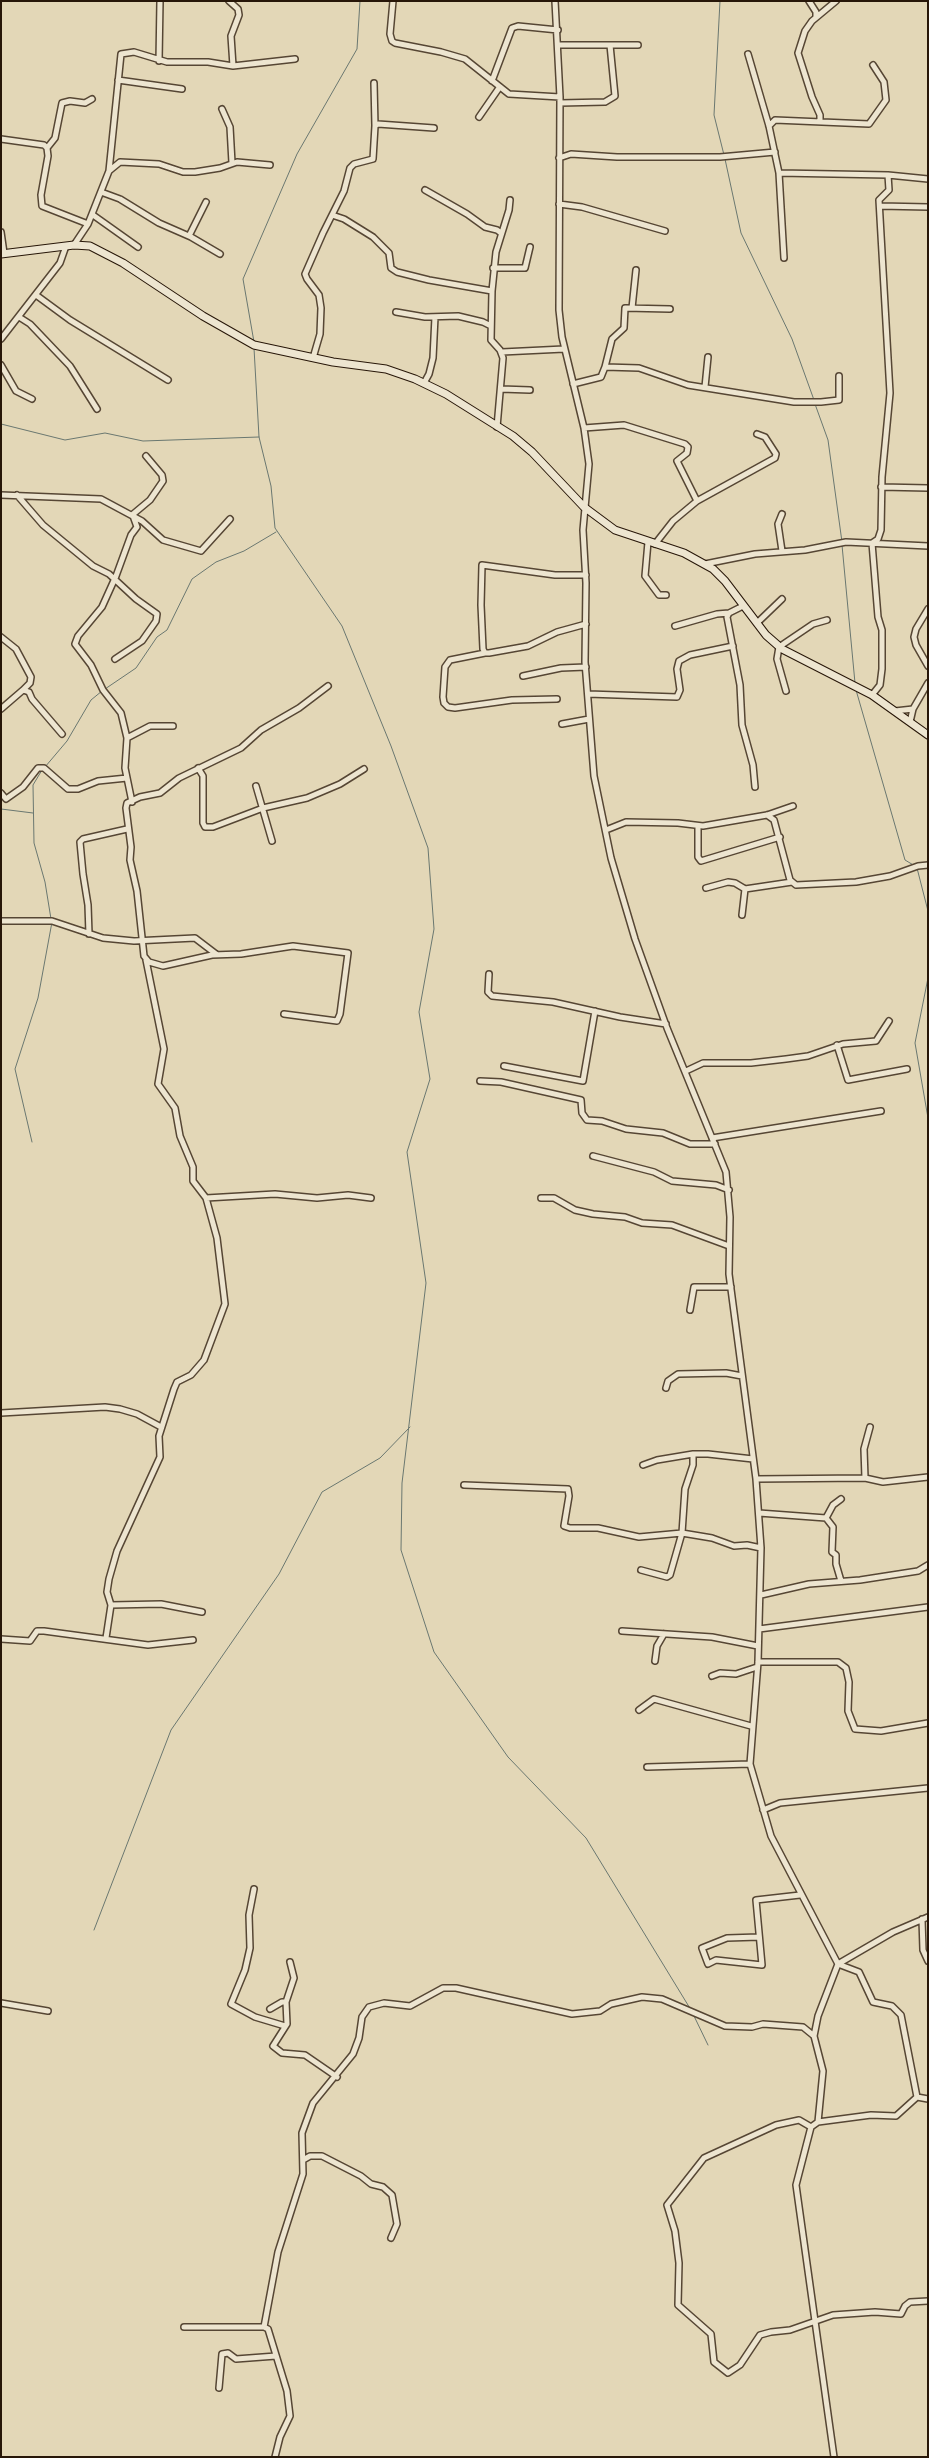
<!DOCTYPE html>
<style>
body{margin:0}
#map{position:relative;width:929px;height:2458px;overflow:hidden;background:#e3d7b7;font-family:"IM FELL DW Pica",serif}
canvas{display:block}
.frame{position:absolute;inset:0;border:2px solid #271608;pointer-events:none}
</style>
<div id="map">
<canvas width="929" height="2458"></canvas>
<div class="frame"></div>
</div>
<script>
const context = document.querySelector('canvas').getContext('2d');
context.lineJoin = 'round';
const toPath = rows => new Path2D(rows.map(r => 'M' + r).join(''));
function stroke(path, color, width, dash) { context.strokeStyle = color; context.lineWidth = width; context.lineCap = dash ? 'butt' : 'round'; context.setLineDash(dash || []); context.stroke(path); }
stroke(toPath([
 [720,1,714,115,724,155],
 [725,159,741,233,792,339,814,400],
 [254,342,243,279,297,154,357,49,360,1],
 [254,348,259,437,271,486,275,528,342,626,391,746,428,848,434,929,419,1012,430,1079,407,1152,426,1283,402,1483,401,1550,434,1652,508,1757,586,1838,691,2010],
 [815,404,828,440,842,542],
 [1,424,65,440,105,433,143,441,259,437],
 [842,545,855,683],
 [105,689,136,668,157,637,167,630,192,579,216,562,244,551,276,532],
 [856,690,905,860,915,866],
 [45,767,67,741,91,700,102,691],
 [42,770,33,785,34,843,45,882,51,919],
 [1,809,33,813],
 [917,868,928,911],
 [928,978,915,1043,928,1118],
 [32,1142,15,1069,38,998,52,922],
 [94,1930,171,1730,279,1574,322,1492,380,1458,410,1427],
 [694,2016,708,2045]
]), '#6a7770', 1);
const street = toPath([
 [229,1,238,9,239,15,231,36,233,66],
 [393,1,390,34,392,41,395,43,441,52,465,59,509,94,560,97],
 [555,1,560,97,559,310,562,337,584,428,589,464,583,530,586,583,585,662,594,776,611,858,635,939,667,1028,726,1172,730,1217,729,1274,756,1479,761,1548,758,1662,750,1764,771,1836,838,1964,818,2016,814,2036,823,2071,818,2122,811,2127,796,2185,834,2457],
 [809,1,816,12,816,17],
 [558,45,638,45],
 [748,54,769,126,779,173,784,258],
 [159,61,160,1],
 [118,80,182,89],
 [492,81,512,28,518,26,558,30],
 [374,83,375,126],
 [560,103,605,102,615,96,610,45],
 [222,109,230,127,232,163],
 [479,117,499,88],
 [820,122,820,115,812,97,798,53,805,31,812,21,836,1],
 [769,126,775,120,869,124,886,100,884,82,873,65],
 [1,139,44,145,47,148,48,156,41,195,42,206,88,224],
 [47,148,55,138,62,103,70,101,85,103,92,99],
 [559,158,571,154,617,157,720,157,775,152],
 [109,171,121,54,134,52,167,62,208,62,233,66,295,59],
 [779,173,888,175,928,179],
 [425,190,467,214,485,227,497,230,501,233],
 [101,192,120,199,159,223,191,237,220,254],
 [559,204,582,207,665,231],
 [880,206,928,207],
 [93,215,138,247],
 [332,215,344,219,373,237,389,253,391,268,397,272,429,280,492,291],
 [1,232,4,253],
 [189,236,206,202],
 [74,245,88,224,109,171,120,162,159,164,183,172,195,172,220,168,237,162,270,165],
 [493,268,525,268,530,247],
 [36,295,70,320,168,380],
 [632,308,636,270],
 [396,312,425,317,458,316,483,322,491,326],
 [19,317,30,324,70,366,97,409],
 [1,339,60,263,66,246],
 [502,352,564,349],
 [313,358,320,334,321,308,319,295,307,279,305,274,323,233,344,191,350,168,354,164,373,159,375,126,378,124,434,128],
 [1,365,16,391,32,399],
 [605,367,612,339,624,328,625,308,670,309],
 [424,383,429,374,433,358,435,317],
 [573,384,601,377,605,367,639,368,688,385,794,402,821,402,839,400,839,376],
 [705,387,708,357],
 [501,389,530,390],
 [497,427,503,358,500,350,491,340,492,291,496,252,509,210,510,200],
 [584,428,624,425,685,444,688,447,687,453,677,461,697,501],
 [881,487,928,488],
 [1,495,101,499,142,521,163,540,201,551,230,519],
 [17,495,43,525,93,566,109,574,136,599,157,614,156,621,142,641,115,659],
 [132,515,150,500,163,481,162,475,146,456],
 [648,542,645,576,659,595,666,595],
 [655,544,673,521,697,501,775,458,776,454,765,437,757,434],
 [782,551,778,524,782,514],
 [705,564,755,554,805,550,846,542,928,546],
 [586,575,555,575,482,565,481,605,483,649,485,653,489,653,528,646,557,632,586,624],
 [743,606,729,613,727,617,740,685,742,725,753,765,755,787],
 [928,609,916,629,914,637,916,645,928,666],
 [757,623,782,599],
 [675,626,717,614,729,613],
 [1,637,16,649,31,677,30,683,23,690,29,692,32,699,62,734],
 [485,653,450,660,445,667,443,697,444,703,448,707,455,708,512,700,557,699],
 [523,676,561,668,586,667],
 [786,691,777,659,779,647,813,624,827,620],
 [588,694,677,697,680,690,677,669,679,661,690,655,733,646],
 [872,695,880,685,882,669,882,630,878,617,872,543,878,539,881,530,882,477,890,393,879,200,889,190,888,175],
 [1,709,23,690],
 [895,711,913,709],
 [910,722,913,709,928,683],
 [562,724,589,719],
 [127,738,150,726,173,726],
 [198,768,203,776,203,823,205,827,213,827,263,808,307,798,340,784,364,769],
 [256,786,272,841],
 [1,793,6,799,23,787,38,768,44,768,68,789,78,789,98,781,127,778],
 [132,802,125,768,127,738,121,713,103,690,91,665,75,644,78,636,102,607,116,576,131,535,137,527,133,516],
 [767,815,774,820,790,880,796,885,856,882,890,876,918,866,928,865],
 [698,826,698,857,701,861,780,837],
 [606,830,626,822,678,823,703,826,767,815,793,806],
 [706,888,728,882,735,883,745,889,792,882],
 [742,915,745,889],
 [1,921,52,921,103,938,134,941,195,938,216,954],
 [89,934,88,905,83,874,80,842,83,839,127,829],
 [146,960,164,1049,158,1084,175,1108,180,1136,193,1167,193,1181,206,1198,275,1194,317,1198,348,1195,371,1198],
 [489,974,488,992,492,996,553,1002,620,1017,666,1024],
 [284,1014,337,1021,340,1014,348,953,293,946,241,954,212,955,163,966,149,962,144,956,137,891,130,860,131,847,126,808,127,803,140,797,160,793,179,778,241,748,261,730,299,708,328,686],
 [837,1045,848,1080,907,1069],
 [504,1066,583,1081,595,1011],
 [686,1071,703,1063,751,1063,786,1059,808,1056,843,1044,876,1041,889,1021],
 [480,1081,501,1082,581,1100,582,1113,587,1120,602,1121,626,1129,663,1133,690,1144,715,1144],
 [712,1138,881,1111],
 [593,1156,654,1172,672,1181,716,1185,729,1190],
 [541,1198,554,1198,575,1210,593,1214,625,1217,642,1223,672,1225,729,1246],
 [690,1310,694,1287,731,1287],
 [666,1388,668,1381,678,1374,726,1373,742,1376],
 [1,1413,105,1407,120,1409,137,1414,161,1427],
 [643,1465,657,1460,693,1454,708,1454,753,1459],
 [865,1478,864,1449,870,1427],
 [756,1479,865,1478,883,1482,928,1477],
 [464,1485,568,1489,569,1496,564,1526,570,1528,598,1528,639,1537,682,1533,712,1538,734,1546,747,1545,761,1548],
 [841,1499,833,1505,826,1518,833,1527,832,1552,836,1555,836,1564,841,1581],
 [759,1513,826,1518],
 [641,1570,667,1577,670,1575,682,1533,685,1489,693,1465,693,1454],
 [761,1595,809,1584,860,1580,918,1571,928,1565],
 [111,1605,161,1604,202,1612],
 [759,1629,928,1607],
 [622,1631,712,1637,758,1646],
 [106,1638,111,1605,107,1592,109,1579,117,1551,160,1457,159,1436,174,1389,177,1382,191,1375,204,1360,225,1304,217,1238,206,1198],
 [1,1639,30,1641,37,1631,44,1631,148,1645,193,1640],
 [655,1661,657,1646,664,1634],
 [758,1662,838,1662,846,1668,849,1682,848,1711,855,1729,881,1731,928,1723],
 [712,1676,720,1673,736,1674,757,1667],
 [639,1710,654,1699,751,1726],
 [647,1767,750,1764],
 [763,1810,780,1803,928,1788],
 [254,1889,249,1915,250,1948,245,1970,231,2004,255,2017,285,2026],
 [922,1919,923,1950,928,1961],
 [759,1937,727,1938,702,1948,708,1964,716,1960,762,1965,756,1900,800,1895],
 [290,1962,294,1978,286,2002,287,2024,273,2046,282,2053,305,2055,337,2077],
 [1,2003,48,2011],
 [270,2009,282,2002,286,2002],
 [917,2097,901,2015,892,2006,873,2002,859,1972,838,1964,893,1932,928,1917],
 [818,2122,871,2115,896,2116,917,2097,928,2099],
 [811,2127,799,2120,776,2125,704,2158,667,2205,675,2231,679,2263,678,2305,711,2334,714,2362,728,2373,740,2365,760,2335,771,2332,790,2330,833,2315,875,2312,901,2314,905,2306,910,2302,928,2301],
 [303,2160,310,2156,322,2156,361,2176,371,2184,383,2187,392,2195,397,2224,391,2238],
 [184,2327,264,2327,278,2252,303,2174,302,2133,313,2103,353,2054,359,2038,362,2017,369,2007,384,2003,410,2006,443,1988,456,1988,572,2014,600,2011,611,2004,642,1997,662,1999,725,2026,752,2027,763,2024,803,2027,814,2036],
 [264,2327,268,2329,287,2391,290,2416,280,2437,275,2457],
 [219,2388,222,2354,228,2353,236,2359,276,2356]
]);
const secondary = toPath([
 [1,254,74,245,90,246,123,263,203,316,254,345,333,362,386,369,415,379,446,394,513,436,532,452,584,507,615,530,684,553,713,569,725,581,766,635,782,649,872,695,928,735]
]);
stroke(street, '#564634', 8);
stroke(secondary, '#271608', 9);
stroke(street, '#ede5d0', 5);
stroke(secondary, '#ede5d0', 7);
</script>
